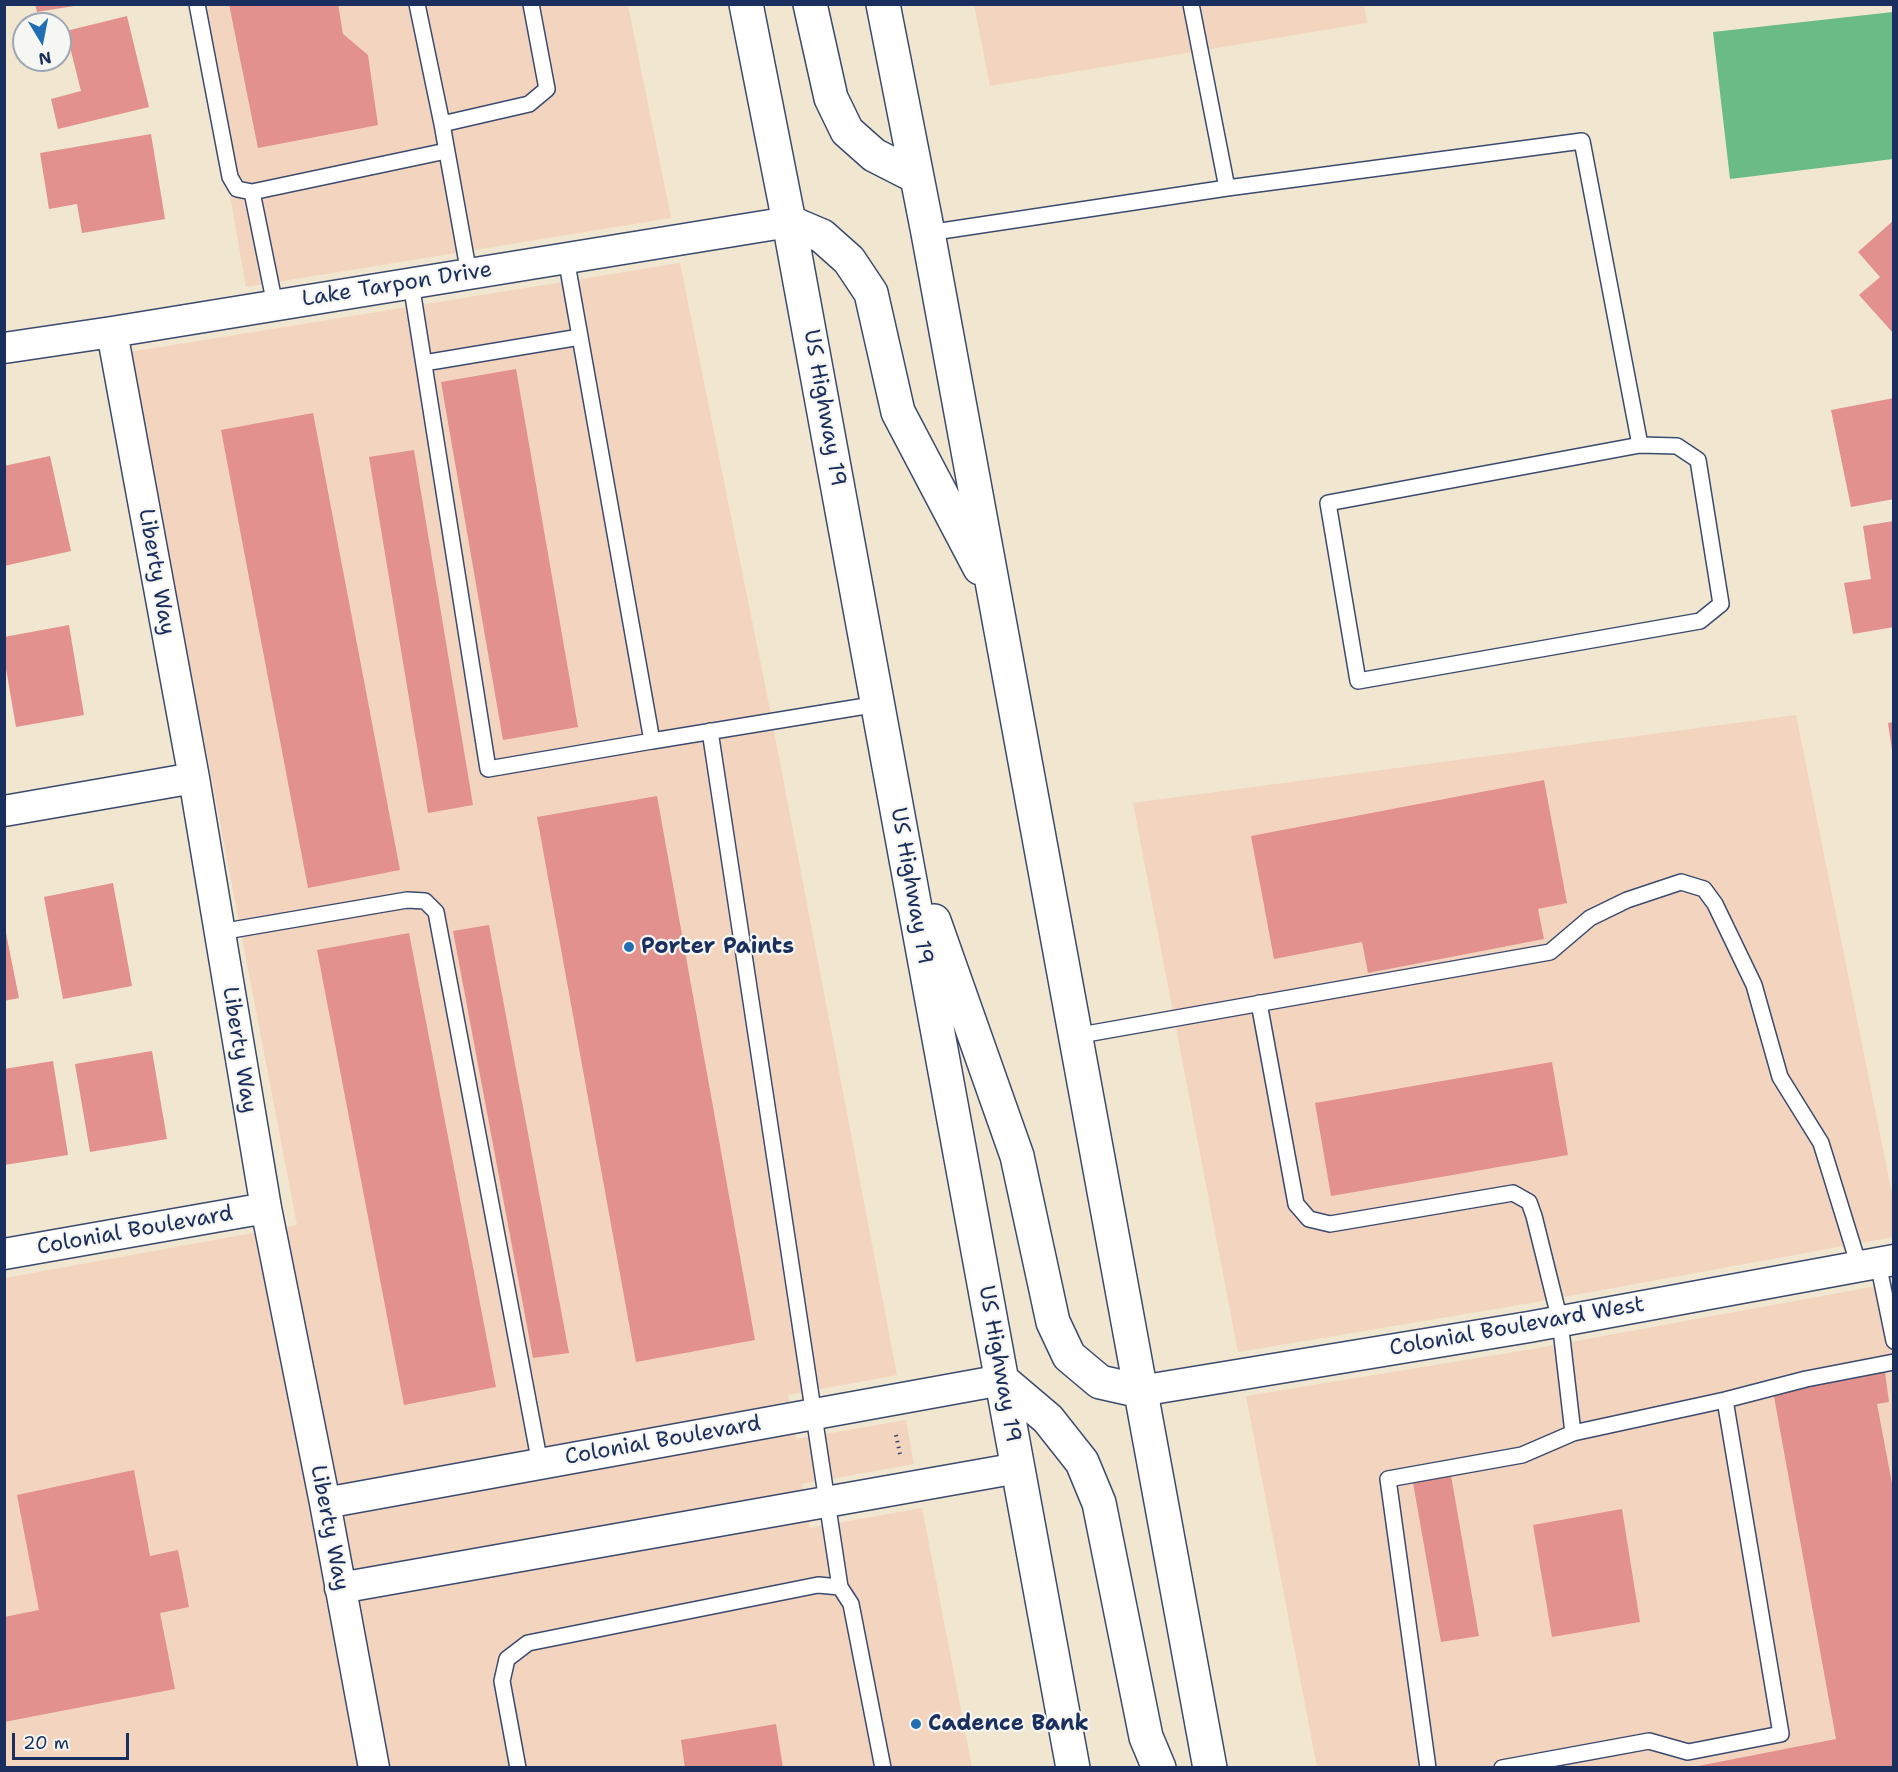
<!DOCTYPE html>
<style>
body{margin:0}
#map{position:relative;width:1898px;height:1772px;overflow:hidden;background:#f1e6cf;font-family:"Shantell Sans",sans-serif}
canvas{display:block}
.frame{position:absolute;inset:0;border:6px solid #1b2f5e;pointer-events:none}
.north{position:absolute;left:12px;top:12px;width:60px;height:60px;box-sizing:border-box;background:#f6f6f2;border:2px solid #9ea6b7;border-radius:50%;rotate:170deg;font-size:16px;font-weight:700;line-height:24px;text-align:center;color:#1b2f5e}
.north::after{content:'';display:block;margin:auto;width:21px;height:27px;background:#1f6fb2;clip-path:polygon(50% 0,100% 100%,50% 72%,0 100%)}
.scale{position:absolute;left:12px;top:1733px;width:117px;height:27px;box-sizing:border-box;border:3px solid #1b2f5e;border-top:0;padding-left:8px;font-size:18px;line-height:21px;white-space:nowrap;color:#1b2f5e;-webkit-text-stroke:4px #f6f6f2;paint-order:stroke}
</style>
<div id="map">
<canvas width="1898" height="1772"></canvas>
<div class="frame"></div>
<div class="north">N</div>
<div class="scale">20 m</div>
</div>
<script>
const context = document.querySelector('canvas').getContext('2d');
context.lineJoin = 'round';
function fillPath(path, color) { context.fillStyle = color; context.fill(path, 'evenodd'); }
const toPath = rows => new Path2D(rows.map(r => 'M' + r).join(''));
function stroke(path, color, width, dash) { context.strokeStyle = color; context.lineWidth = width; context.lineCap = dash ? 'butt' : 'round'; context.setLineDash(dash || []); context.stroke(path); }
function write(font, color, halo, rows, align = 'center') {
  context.font = font + ' "Shantell Sans",sans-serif'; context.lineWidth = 4.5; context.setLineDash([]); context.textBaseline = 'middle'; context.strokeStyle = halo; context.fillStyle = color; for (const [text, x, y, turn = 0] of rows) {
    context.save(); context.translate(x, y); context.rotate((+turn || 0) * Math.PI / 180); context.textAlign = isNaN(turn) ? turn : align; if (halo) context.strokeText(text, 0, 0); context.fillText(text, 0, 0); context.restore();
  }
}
fillPath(toPath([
 [1364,4,1367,23,990,86,974,5],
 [197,5,628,5,671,218,246,287],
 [680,263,769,705,897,1375,788,1395,796,1439,906,1420,914,1464,802,1484,810,1528,922,1508,972,1767,5,1768,5,1278,297,1225,130,352],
 [1796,715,1893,1199,1893,1237,1525,1304,1238,1352,1133,803],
 [1893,1283,1893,1767,1317,1767,1246,1396,1533,1349]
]), '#f3d4bf');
fillPath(toPath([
 [1893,12,1893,159,1730,179,1713,32]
]), '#6bbb86');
fillPath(toPath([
 [35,4,74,4,74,6,37,12],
 [229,4,338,4,343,34,368,55,378,125,258,148],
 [127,16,149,107,58,129,51,99,81,91,66,31],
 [151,134,165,219,82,233,77,204,49,209,40,153],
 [1894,220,1894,334,1859,295,1880,277,1858,252],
 [516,369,578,727,503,740,441,382],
 [1894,398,1894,499,1851,507,1831,410],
 [313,413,400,870,308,888,221,430],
 [414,450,473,805,428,813,369,457],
 [50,456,71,551,4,566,4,466],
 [1894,521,1894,627,1853,634,1844,583,1871,579,1863,526],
 [69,625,84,715,16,727,4,657,4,637],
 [1894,722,1894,750,1892,750,1888,723],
 [1544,780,1567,903,1538,909,1544,939,1368,973,1362,942,1274,959,1251,836],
 [657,796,755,1340,636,1362,537,817],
 [113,883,132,986,63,999,44,897],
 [4,923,19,998,4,1001],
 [489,925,569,1353,533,1358,453,931],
 [409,933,496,1387,404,1405,317,950],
 [152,1051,167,1139,90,1152,75,1064],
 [53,1061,68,1155,4,1165,4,1069],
 [1552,1062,1568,1155,1331,1196,1315,1103],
 [1885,1372,1889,1402,1877,1404,1894,1494,1894,1768,1688,1768,1836,1739,1773,1391],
 [134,1470,150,1556,178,1550,189,1607,160,1613,175,1689,4,1722,4,1617,39,1610,17,1495],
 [1450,1470,1479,1636,1441,1642,1412,1477],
 [1622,1509,1640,1622,1552,1637,1533,1525],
 [776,1724,783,1768,685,1768,681,1740]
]), '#e2918e');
const service = toPath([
 [197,4,230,177,237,189,252,192,446,151],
 [417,4,442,124],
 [1227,188,1582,141,1640,445],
 [252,192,275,305],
 [928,233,1227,188,1191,4],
 [469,274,442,124,529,104,547,89,531,4],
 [411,283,488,769,652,741,566,258],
 [424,363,580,337],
 [1640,445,1677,446,1698,460,1721,604,1700,621,1358,681,1328,503,1640,445],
 [710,731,840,1587],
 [652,741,878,704],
 [220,932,407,900,425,901,436,912,540,1464],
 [1259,1003,1296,1204,1309,1219,1330,1224,1513,1193,1529,1202,1534,1216,1560,1321,1573,1433,1725,1400,1781,1734,1688,1752,1649,1741,1502,1768],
 [1075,1036,1550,952,1590,918,1627,900,1681,882,1704,889,1715,904,1754,985,1780,1077,1821,1143,1859,1266],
 [1878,1263,1894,1341],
 [1725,1400,1806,1379,1894,1362],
 [518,1768,502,1681,507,1659,528,1643,818,1585,840,1587,851,1604,883,1768],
 [1428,1768,1388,1479,1522,1455,1573,1433]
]);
const minor = toPath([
 [112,332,194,778,266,1208,325,1503,374,1768],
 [4,348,112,332,789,222],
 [4,811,194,778],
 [4,1254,266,1208],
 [1140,1391,1529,1327,1894,1260],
 [325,1503,1002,1380],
 [340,1588,1018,1468]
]);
const trunk = toPath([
 [746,4,789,222,1073,1768],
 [810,4,831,98,847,131,874,155,917,177],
 [883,4,928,233,1210,1768],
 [789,222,822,236,849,260,871,293,898,412,980,568],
 [934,921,1017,1156,1053,1322,1069,1356,1100,1382,1140,1391],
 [1002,1380,1048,1419,1082,1462,1099,1503,1146,1737,1159,1768]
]);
stroke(service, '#3b4a6f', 18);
stroke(minor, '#3b4a6f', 33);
stroke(trunk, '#3b4a6f', 36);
stroke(toPath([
 [896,1435,900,1454]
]), '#3b4a6f', 4, [1.5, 4.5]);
stroke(service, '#fff', 15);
stroke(minor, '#fff', 30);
stroke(trunk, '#fff', 33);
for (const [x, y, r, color] of [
 [629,947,6,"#1f6fb2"],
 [916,1724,6,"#1f6fb2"]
]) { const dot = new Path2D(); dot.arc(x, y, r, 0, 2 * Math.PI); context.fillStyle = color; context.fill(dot); stroke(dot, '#f6f6f2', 2); }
write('22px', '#1b2f5e', '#f6f6f2', [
 ["Lake Tarpon Drive",397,285,-9],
 ["US Highway 19",824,408,80],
 ["Liberty Way",156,572,80],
 ["US Highway 19",911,886,80],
 ["Liberty Way",239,1050,81],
 ["Colonial Boulevard",135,1231,-10],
 ["Colonial Boulevard West",1517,1327,-10],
 ["US Highway 19",999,1364,80],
 ["Colonial Boulevard",663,1441,-10],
 ["Liberty Way",329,1528,79]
]);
write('bold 22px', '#1b2f5e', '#f6f6f2', [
 ["Porter Paints",641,947],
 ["Cadence Bank",928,1724]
], 'left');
</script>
